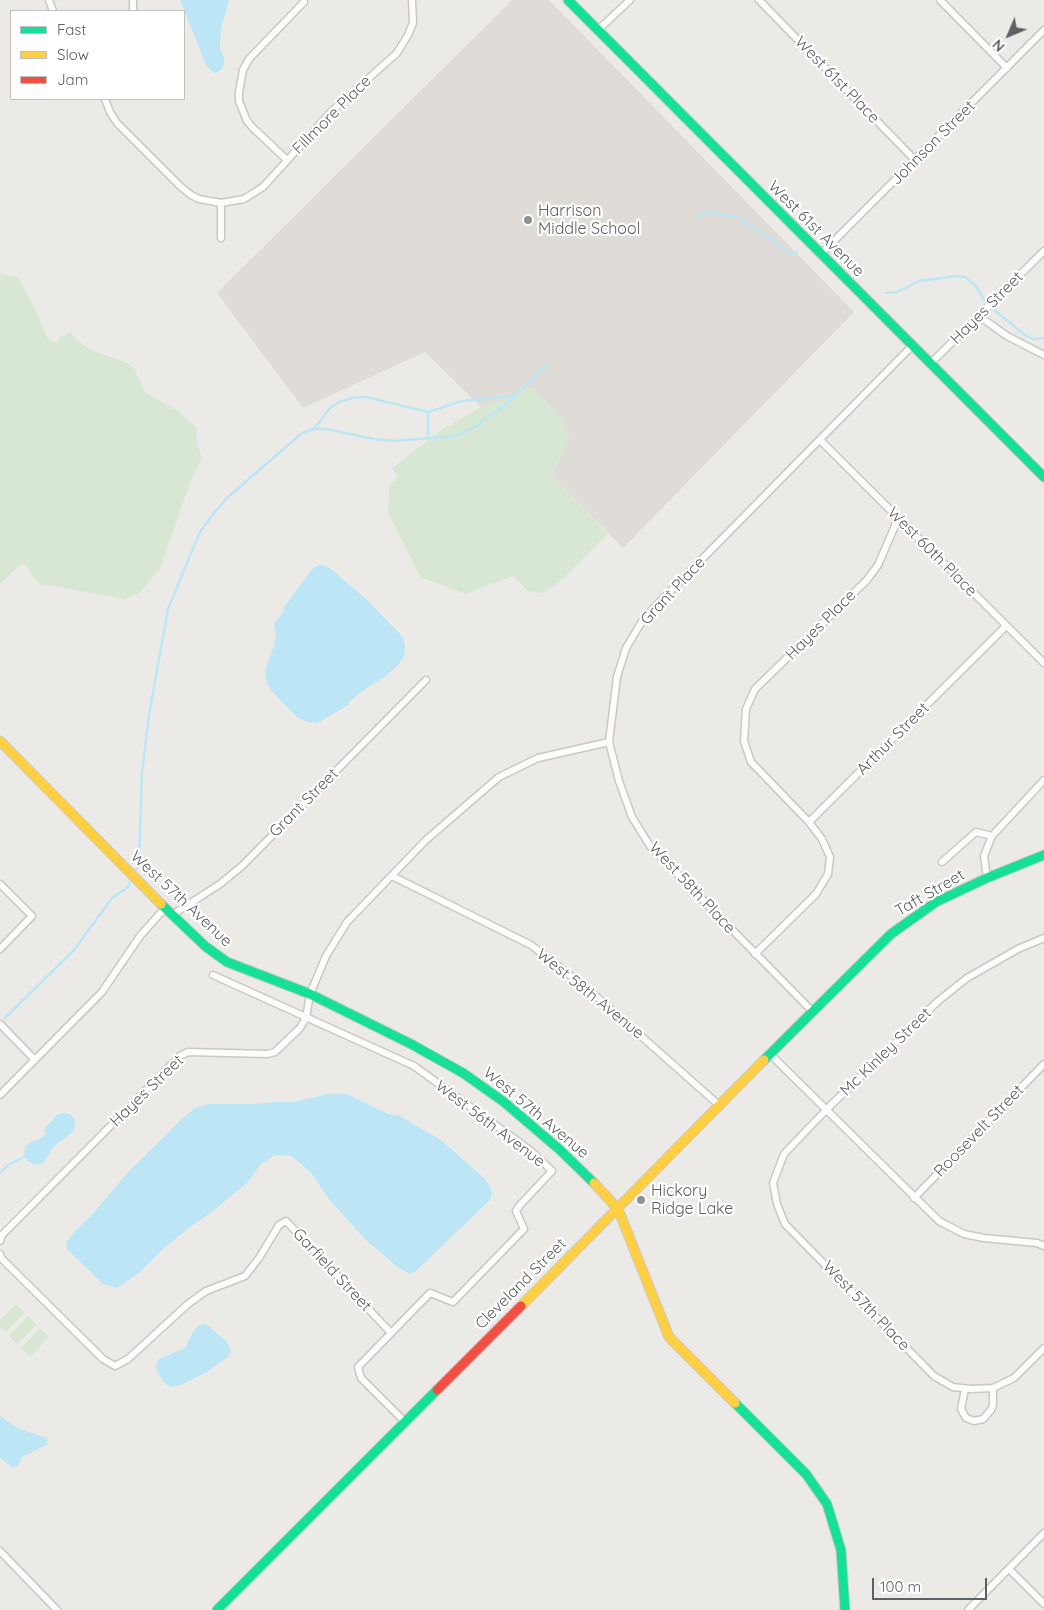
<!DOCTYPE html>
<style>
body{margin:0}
#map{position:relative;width:1044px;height:1610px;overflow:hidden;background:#eceae7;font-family:Quicksand,sans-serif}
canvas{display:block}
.legend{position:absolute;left:10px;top:10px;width:175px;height:90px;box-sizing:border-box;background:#fff;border:1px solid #bec0c1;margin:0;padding:6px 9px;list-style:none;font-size:15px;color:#5c6164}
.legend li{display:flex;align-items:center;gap:10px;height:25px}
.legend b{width:25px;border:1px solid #bec0c1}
.north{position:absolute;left:984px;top:10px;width:50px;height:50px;-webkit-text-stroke:4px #fff;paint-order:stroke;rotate:225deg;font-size:14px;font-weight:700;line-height:20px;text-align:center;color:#5c6164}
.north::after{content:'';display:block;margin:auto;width:18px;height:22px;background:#5c6164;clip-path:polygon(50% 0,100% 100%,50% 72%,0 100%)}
.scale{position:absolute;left:872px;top:1578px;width:115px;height:22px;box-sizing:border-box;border:2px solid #5c6164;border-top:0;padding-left:6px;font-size:15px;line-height:18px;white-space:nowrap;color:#5c6164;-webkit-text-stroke:4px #fff;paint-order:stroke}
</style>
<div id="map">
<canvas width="1044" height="1610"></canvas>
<ul class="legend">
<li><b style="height:6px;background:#16e098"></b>Fast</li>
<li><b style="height:6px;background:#ffcf43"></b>Slow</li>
<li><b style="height:6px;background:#f24e42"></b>Jam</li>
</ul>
<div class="north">N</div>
<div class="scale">100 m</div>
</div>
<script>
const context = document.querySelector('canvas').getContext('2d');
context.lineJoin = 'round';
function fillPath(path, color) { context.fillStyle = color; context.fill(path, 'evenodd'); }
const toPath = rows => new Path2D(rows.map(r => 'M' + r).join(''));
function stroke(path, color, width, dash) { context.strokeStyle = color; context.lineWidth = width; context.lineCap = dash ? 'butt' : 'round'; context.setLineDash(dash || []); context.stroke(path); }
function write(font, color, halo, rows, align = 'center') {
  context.font = font + ' Quicksand,sans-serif'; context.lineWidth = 4.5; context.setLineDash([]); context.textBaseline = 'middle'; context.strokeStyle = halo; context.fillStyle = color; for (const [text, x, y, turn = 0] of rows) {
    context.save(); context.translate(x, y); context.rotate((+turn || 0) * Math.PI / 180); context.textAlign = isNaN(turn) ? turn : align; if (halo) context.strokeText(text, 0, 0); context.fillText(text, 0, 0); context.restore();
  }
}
fillPath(toPath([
 [512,0,549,0,854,312,623,548,551,476,569,436,533,387,481,407,425,352,303,408,217,293]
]), '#dfdcd7');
fillPath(toPath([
 [0,274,18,277,35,309,47,337,51,342,57,342,60,337,70,332,77,340,91,350,128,363,135,370,145,392,178,411,197,428,196,438,202,458,190,483,160,569,139,593,125,599,41,584,35,580,30,571,22,563,0,584],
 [533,387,556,411,565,424,569,437,551,476,608,534,563,579,543,593,528,591,513,576,465,594,420,577,388,513,389,485,398,478,392,468,440,431,481,407],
 [16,1304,25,1313,6,1332,0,1327,0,1320],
 [28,1316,37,1325,17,1344,9,1336],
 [40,1328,49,1337,30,1357,21,1348]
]), '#d8e7d3');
fillPath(toPath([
 [180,0,229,0,221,29,220,48,224,58,224,65,220,71,215,73,211,71,206,65],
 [319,565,324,565,331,569,367,600,402,636,405,645,405,654,400,663,385,677,371,685,350,701,348,705,318,723,307,722,297,717,273,693,267,683,265,671,274,646,276,634,274,624,283,612,284,607,313,568],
 [340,1093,349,1095,388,1114,398,1115,441,1140,483,1177,490,1186,492,1193,490,1200,416,1271,410,1274,400,1269,365,1239,328,1198,313,1175,300,1163,291,1156,275,1155,261,1164,248,1182,212,1212,190,1227,162,1250,139,1273,117,1288,103,1284,67,1249,66,1243,75,1231,89,1218,129,1171,183,1118,195,1108,209,1104,257,1104,273,1102,293,1102,329,1094],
 [64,1113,70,1114,75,1120,75,1126,73,1132,54,1146,44,1162,38,1165,33,1164,27,1160,24,1153,26,1146,32,1141,38,1140,46,1134,44,1129,57,1115],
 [200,1324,206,1324,227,1342,231,1351,228,1357,207,1372,181,1385,170,1387,164,1383,157,1371,156,1365,159,1359,185,1348,195,1329],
 [0,1416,19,1429,47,1438,48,1444,22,1457,18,1466,13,1468,0,1458]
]), '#bce6f5');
stroke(toPath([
 [697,218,706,212,738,217,786,250,793,254,797,252],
 [886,293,897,292,919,281,956,276,965,277,975,285,985,301],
 [994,310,1025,335,1033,339,1044,338],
 [428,412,428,438],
 [314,429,330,408,339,402,352,398,366,397,428,412,462,401,513,396],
 [136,870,139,863,142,773,149,715,168,609,200,532,210,518,227,498,302,433,314,429,327,429,374,439,394,441,455,436,477,426,484,419,503,407,547,365],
 [4,1019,74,950,112,898,128,887,130,882],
 [0,1173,8,1165,26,1156]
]), '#bce6f5', 2.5);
const street = toPath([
 [49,0,53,11],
 [133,0,133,11],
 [759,0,915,160],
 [940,0,1007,68],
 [598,30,630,0],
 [105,99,110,112,117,123,180,186,191,195,199,199,221,203,244,199,263,187,332,111,397,53,408,35,413,23,412,0],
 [287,160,253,128,247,121,239,101,239,92,243,70,249,59,304,2],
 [221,238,221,203],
 [820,255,1044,30],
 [979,316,1007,336,1044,355],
 [930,364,1044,251],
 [820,440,1044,663],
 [609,742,619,781,632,817,650,846,812,1011],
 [809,822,1006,626],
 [942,862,976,832,992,836],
 [392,876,531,945,589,990,720,1106],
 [987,878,984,856,992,836,1044,780],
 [0,884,32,916,0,949],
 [172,915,220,884,242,866,426,680],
 [1044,938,1018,949,967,978,937,1002,827,1109,784,1154,773,1183,777,1204,785,1224,934,1376,953,1387,970,1389,993,1388,1014,1378,1044,1348],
 [755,954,816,894,828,874,830,857,822,839,809,822,751,762,744,741,746,709,755,689,867,580,878,565,898,519],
 [213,975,414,1066,531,1151,552,1171,520,1205,516,1211,524,1229,453,1302,430,1293,358,1367,361,1378,405,1422],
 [0,1024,35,1060],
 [770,1054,939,1221,964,1234,984,1238,1037,1243,1044,1246],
 [0,1095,102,992,140,936,165,908],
 [914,1198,1044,1064],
 [0,1241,2,1235,180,1056,188,1052,267,1054,275,1052,300,1028,306,1018,310,994,326,956,347,922,426,840,499,777,538,758,609,742,617,677,626,648,644,618,912,346],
 [0,1254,1,1258,103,1359,115,1366,128,1359,188,1304,206,1291,245,1276,259,1258,279,1225,286,1221,391,1333],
 [965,1389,961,1409,966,1418,974,1421,983,1419,991,1410,993,1405,993,1388],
 [0,1551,57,1610],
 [1009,1569,1044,1604],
 [968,1610,1044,1533]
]);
const fast = toPath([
 [568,0,1044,477],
 [161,904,205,946,227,962,310,994,411,1044,463,1073,504,1102,559,1149,594,1183],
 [764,1060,891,934,936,902,987,878,1044,855],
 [735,1403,806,1474,827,1504,841,1550,845,1610],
 [217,1610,437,1390]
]);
const slow = toPath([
 [0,741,161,904],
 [594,1183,618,1209,669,1337,735,1403],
 [521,1306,764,1060]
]);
const jam = toPath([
 [437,1390,521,1306]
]);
stroke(street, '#c8c8c7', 9);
stroke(fast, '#c8c9c8', 11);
stroke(slow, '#c8c9c8', 11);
stroke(jam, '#c8c9c8', 11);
stroke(street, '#fcfcfb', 6);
stroke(fast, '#16e098', 9);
stroke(slow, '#ffcf43', 9);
stroke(jam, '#f24e42', 9);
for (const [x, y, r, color] of [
 [528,220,5,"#8e9192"],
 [641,1200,5,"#8e9192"]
]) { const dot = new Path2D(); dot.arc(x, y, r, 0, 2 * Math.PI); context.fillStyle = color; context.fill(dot); stroke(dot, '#fff', 2); }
write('16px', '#5c6164', '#fff', [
 ["West 61st Place",837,80,46],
 ["Fillmore Place",332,115,-45],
 ["Johnson Street",933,143,-45],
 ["West 61st Avenue",816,229,45],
 ["Hayes Street",987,308,-45],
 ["West 60th Place",932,552,45],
 ["Grant Place",673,591,-47],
 ["Hayes Place",821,625,-45],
 ["Arthur Street",893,739,-45],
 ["Grant Street",304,803,-45],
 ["West 58th Place",692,888,47],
 ["Taft Street",930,893,-30],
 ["West 57th Avenue",181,899,43],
 ["West 58th Avenue",590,994,39],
 ["Mc Kinley Street",886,1052,-44],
 ["Hayes Street",147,1091,-44],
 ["West 57th Avenue",536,1113,40],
 ["West 56th Avenue",490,1124,37],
 ["Roosevelt Street",979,1131,-46],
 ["Garfield Street",332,1270,47],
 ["Cleveland Street",521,1284,-45],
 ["West 57th Place",866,1306,46]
]);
write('16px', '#5c6164', '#fff', [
 ["Harrison",538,211],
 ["Middle School",538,229],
 ["Hickory",651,1191],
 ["Ridge Lake",651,1209]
], 'left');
</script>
